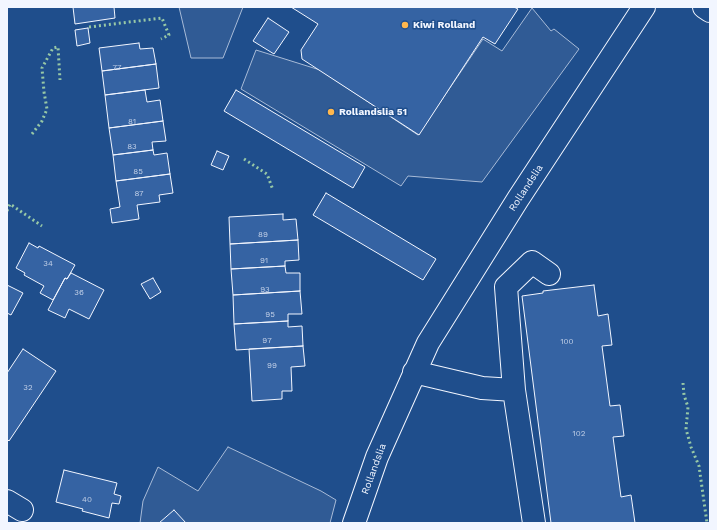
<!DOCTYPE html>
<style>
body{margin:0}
#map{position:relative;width:717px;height:530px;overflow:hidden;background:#1f4e8c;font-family:"Work Sans",sans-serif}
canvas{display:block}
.frame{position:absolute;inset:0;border:8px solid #f2f6ff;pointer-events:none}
</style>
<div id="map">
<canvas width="717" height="530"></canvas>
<div class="frame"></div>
</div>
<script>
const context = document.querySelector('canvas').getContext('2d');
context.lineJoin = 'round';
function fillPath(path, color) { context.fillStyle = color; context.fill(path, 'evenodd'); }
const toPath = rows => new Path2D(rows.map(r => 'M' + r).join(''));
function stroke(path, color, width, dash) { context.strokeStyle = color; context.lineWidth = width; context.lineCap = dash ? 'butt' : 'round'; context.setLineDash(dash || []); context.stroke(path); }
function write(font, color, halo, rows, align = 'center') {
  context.font = font + ' "Work Sans",sans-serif'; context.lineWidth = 3; context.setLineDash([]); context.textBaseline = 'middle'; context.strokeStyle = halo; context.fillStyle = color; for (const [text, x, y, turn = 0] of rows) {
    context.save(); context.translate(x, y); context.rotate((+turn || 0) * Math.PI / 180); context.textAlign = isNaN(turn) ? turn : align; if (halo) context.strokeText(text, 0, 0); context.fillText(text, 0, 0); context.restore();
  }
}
const built = toPath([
 [179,7,243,7,223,58,191,58,179,7],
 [532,8,551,31,554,29,579,49,482,182,408,176,401,186,241,89,256,50,320,70,418,135,483,39,502,51,532,8],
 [228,447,321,491,336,500,330,523,140,523,143,501,158,467,198,491,228,447]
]);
fillPath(built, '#305b95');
stroke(built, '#a8bbd7', 1);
const building = toPath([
 [73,7,114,7,115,18,75,24,73,7],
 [291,7,514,7,518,9,495,44,483,37,419,135,302,59,301,50,318,24,291,7],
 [268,18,289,32,274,54,253,41,268,18],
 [88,28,90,43,77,46,75,30,88,28],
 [139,43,140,49,153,48,156,64,102,71,99,48,139,43],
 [156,64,159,88,105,95,102,71,156,64],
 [145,90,147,102,160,100,163,121,109,128,105,95,145,90],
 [236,90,365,167,353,188,224,111,236,90],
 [163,121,166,141,152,142,153,150,113,155,109,128,163,121],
 [153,150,154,155,167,153,170,174,116,181,113,155,153,150],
 [217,151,229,156,223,170,211,165,217,151],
 [170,174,173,193,159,195,160,202,137,205,139,219,112,223,110,209,120,207,116,181,170,174],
 [326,193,436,259,423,280,313,215,326,193],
 [283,214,283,220,296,219,298,240,230,244,229,217,283,214],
 [298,240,299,260,285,261,285,266,231,269,230,244,298,240],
 [29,243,38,248,39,246,75,265,67,279,65,278,53,300,40,293,44,286,24,275,25,273,16,268,29,243],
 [285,266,286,273,300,273,300,291,233,295,231,269,285,266],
 [71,273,104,290,89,319,69,309,65,318,48,310,65,278,67,279,71,273],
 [153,278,161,292,150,299,141,284,153,278],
 [7,285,23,293,11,315,7,313,7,285],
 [594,285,598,316,608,314,612,345,602,346,610,406,620,405,624,436,613,437,621,497,631,495,635,523,551,523,522,296,543,293,543,291,594,285],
 [300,291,302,314,288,314,288,321,234,324,233,295,300,291],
 [288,321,288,327,302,326,303,346,236,350,234,324,288,321],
 [303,346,305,366,291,367,292,391,282,391,282,399,252,401,249,349,303,346],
 [23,349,56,371,9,441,7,439,7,373,23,349],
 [64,470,117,483,114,494,121,496,119,504,112,503,109,518,82,511,83,509,56,502,64,470],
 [174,510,186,523,159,523,174,510]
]);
fillPath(building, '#3563a3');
stroke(building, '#f2f6ff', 1);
const street = toPath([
 [704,7,710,11],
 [414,372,482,388,514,390],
 [7,501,22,510],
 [354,523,377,457,428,343,518,199,644,7],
 [534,523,514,390,506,287,532,262,549,274]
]);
stroke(street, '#f2f6ff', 24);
stroke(street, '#1f4e8c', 22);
stroke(toPath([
 [89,27,162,18,169,35,161,39],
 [32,134,42,121,47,109,44,92,42,68,53,48,58,47,60,80],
 [244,159,267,174,273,190],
 [7,211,10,204,42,226],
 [683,383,684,395,688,407,686,429,691,447,699,466,707,523]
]), '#97c8a6', 3, [2, 3]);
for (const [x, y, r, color] of [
 [405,25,4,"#ffb74d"],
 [331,112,4,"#ffb74d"]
]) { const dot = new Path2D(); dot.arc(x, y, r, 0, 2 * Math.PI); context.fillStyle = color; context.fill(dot); stroke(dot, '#1f4e8c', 1.5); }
write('8px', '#c3d1e8', null, [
 ["77",117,68],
 ["81",132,122],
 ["83",132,147],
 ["85",138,172],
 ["87",139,194],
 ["89",263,235],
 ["91",264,261],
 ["34",48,264],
 ["93",265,290],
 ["36",79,293],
 ["95",270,315],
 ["97",267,341],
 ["100",567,342],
 ["99",272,366],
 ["32",28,388],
 ["102",579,434],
 ["40",87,500]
]);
write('bold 10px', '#f2f6ff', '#1f4e8c', [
 ["Kiwi Rolland",413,25],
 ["Rollandslia 51",339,112]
], 'left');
write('10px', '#f2f6ff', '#1f4e8c', [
 ["Rollandslia",526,188,-57],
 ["Rollandslia",374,469,-70]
]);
</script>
